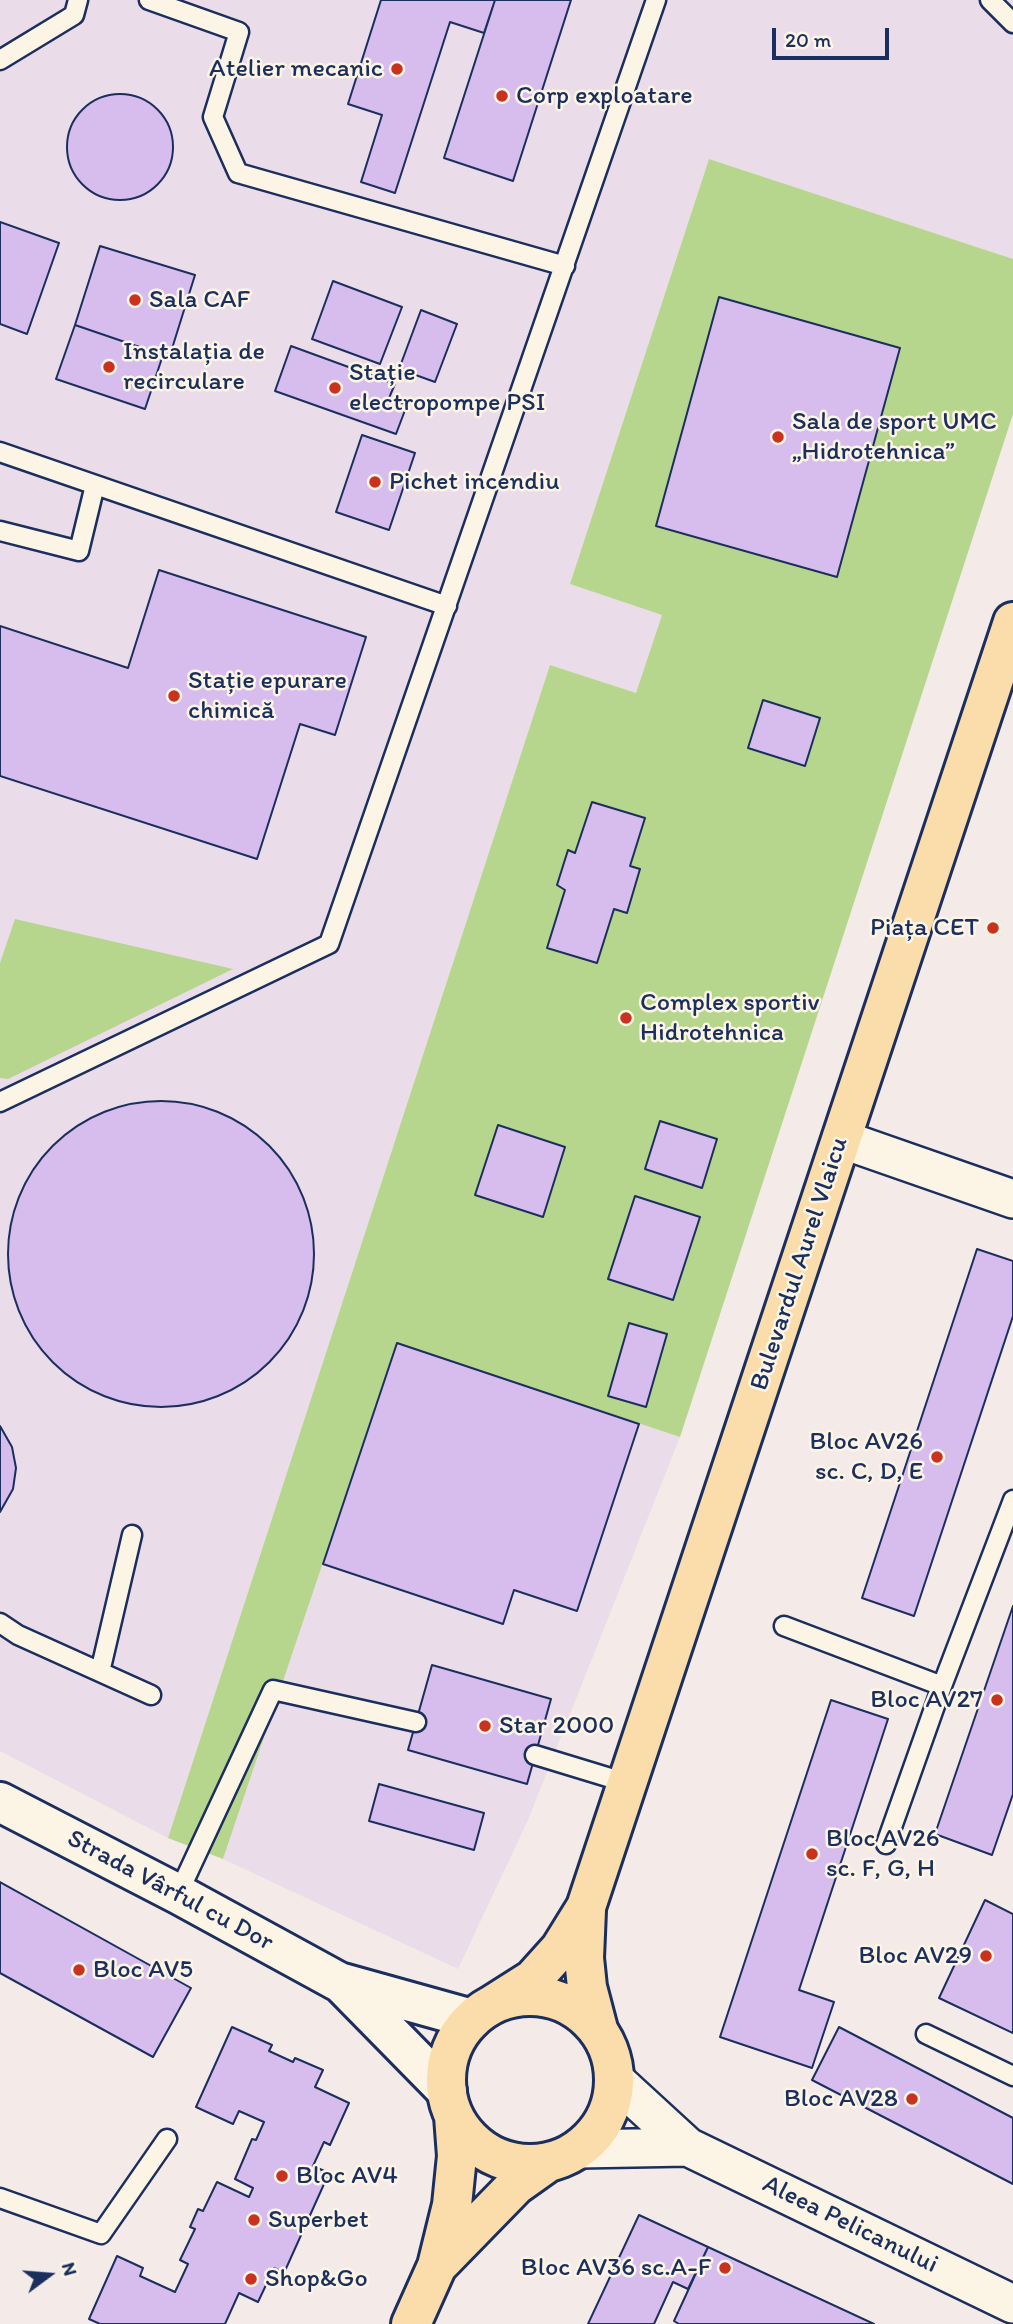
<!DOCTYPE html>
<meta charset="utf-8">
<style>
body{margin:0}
#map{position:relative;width:1013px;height:2324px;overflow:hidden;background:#f4eae7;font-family:Itim,sans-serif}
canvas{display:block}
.north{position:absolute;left:14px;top:2240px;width:70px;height:70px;-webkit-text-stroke:5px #fcf5e5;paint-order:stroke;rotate:74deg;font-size:19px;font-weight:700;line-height:28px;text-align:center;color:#1b2f5e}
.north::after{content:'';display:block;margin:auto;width:24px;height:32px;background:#1b2f5e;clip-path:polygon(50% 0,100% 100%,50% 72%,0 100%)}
.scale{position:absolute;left:772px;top:28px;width:117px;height:32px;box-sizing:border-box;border:4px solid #1b2f5e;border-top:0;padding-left:9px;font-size:21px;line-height:24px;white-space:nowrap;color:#1b2f5e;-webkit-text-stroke:5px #fcf5e5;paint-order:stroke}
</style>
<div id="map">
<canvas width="1013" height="2324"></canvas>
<div class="north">N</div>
<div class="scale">20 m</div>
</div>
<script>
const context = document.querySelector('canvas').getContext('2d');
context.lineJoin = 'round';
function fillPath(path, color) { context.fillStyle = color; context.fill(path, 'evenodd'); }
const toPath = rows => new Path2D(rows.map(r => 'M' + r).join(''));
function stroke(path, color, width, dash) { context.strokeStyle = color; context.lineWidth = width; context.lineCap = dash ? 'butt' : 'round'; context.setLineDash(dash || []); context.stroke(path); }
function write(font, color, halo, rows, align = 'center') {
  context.font = font + ' Itim,sans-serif'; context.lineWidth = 5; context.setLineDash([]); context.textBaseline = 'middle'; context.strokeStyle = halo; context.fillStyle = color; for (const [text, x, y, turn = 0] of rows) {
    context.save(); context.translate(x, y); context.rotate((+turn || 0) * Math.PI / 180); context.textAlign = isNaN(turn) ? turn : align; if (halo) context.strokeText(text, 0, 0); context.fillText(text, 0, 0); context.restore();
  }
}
fillPath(toPath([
 [0,0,1013,0,1013,259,709,159,570,584,662,615,636,693,550,665,168,1838,0,1751],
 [397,1343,680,1437,528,1820,458,1969,223,1859]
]), '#ebdce9');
fillPath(toPath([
 [709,159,1013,259,1013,414,680,1437,397,1343,223,1859,168,1838,550,665,636,693,662,615,570,584],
 [15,919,233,969,8,1079,0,1078,0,963]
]), '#b6d58d');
const building = toPath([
 [381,0,495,0,484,33,450,22,395,193,361,182,382,115,348,104,381,0],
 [495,0,571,0,513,181,444,158,495,0],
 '67 147a53 53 0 1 1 106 0a53 53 0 1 1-106 0Z',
 [0,222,59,243,27,334,0,324,0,222],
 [100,246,195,275,170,355,163,355,75,325,100,246],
 [333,281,402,307,380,364,312,339,333,281],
 [719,297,900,348,837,577,656,526,719,297],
 [421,310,457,324,435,382,399,369,421,310],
 [75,325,163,355,145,409,56,379,75,325],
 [291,346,395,384,389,398,407,405,396,434,275,391,291,346],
 [362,435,415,453,389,530,336,512,362,435],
 [159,570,366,637,335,735,300,724,257,859,0,776,0,626,128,668,159,570],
 [763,700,820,718,805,766,748,748,763,700],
 [592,802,645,818,630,866,640,869,627,913,614,909,597,963,547,948,565,890,557,885,568,850,575,853,592,802],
 '8 1254a153 153 0 1 1 306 0a153 153 0 1 1-306 0Z',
 [660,1121,717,1139,702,1188,645,1169,660,1121],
 [498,1125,565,1147,543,1217,475,1195,498,1125],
 [635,1196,700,1217,673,1300,608,1279,635,1196],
 [977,1249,1013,1261,1013,1316,914,1616,862,1598,977,1249],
 [629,1323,667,1334,646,1407,608,1396,629,1323],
 [397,1343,639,1424,577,1611,514,1590,503,1624,323,1564,397,1343],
 [0,1426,12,1447,16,1468,13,1489,0,1512,0,1426],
 [1013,1606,1013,1794,992,1855,935,1834,1013,1606],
 [432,1665,551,1699,527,1784,408,1750,432,1665],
 [831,1700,888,1719,799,1990,834,2002,812,2068,720,2037,831,1700],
 [379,1784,484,1813,474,1850,369,1821,379,1784],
 [0,1882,191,1988,153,2057,0,1973,0,1882],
 [985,1900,1013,1914,1013,2033,939,1998,985,1900],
 [232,2027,272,2045,269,2051,293,2062,295,2058,323,2070,315,2087,349,2103,330,2145,324,2142,313,2166,329,2173,284,2273,274,2268,258,2302,239,2293,225,2324,100,2324,89,2319,117,2256,143,2268,140,2276,175,2292,188,2264,180,2260,195,2229,190,2227,198,2209,203,2211,217,2182,249,2197,253,2188,235,2179,252,2139,256,2140,264,2122,239,2111,233,2124,196,2107,232,2027],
 [839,2027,1013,2118,1013,2184,812,2080,839,2027],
 [639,2215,708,2247,688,2289,673,2282,654,2324,588,2324,639,2215],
 [708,2247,874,2324,679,2324,674,2321,708,2247]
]);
fillPath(building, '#d6bded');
stroke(building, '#1b2f5e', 2);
const lane = toPath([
 [149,0,239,32,213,117,238,173,565,266],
 [990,0,1013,23],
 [0,60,74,15,78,0],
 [0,452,447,606],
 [0,531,79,551,95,485],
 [0,1102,329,944,656,0],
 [0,1623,18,1635,151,1695],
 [784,1626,942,1686,1013,1500],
 [100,1672,132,1535],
 [535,1755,627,1783],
 [886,1844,942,1686],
 [178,1894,273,1690,416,1722],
 [926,2034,1013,2076],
 [0,2198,101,2234,167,2139]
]);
const street = toPath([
 [841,1139,1013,1199],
 [615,2080,688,2147,1013,2304],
 [579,2149,688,2147]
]);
const secondary = toPath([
 [0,1802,178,1894,339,1982,472,2019],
 [341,1983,447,2091]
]);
const primary = toPath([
 [586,1910,584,1958,587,1987,598,2029],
 '446 2080a84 84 0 1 1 168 0a84 84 0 1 1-168 0Z',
 [492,2005,533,1979,560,1949,586,1907,1013,622],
 [439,2264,516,2185,547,2163],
 [411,2324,437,2266,452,2205,457,2156,454,2116]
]);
stroke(lane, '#1b2f5e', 23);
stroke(street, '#1b2f5e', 42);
stroke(secondary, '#1b2f5e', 44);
stroke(primary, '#1b2f5e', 44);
stroke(lane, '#fcf5e5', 18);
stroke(street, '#fcf5e5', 37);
stroke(secondary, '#fcf5e5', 38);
stroke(primary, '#faddab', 38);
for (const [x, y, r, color] of [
 [397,69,7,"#c8321e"],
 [502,96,7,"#c8321e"],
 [135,300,7,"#c8321e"],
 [109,367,7,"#c8321e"],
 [335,388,7,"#c8321e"],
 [778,437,7,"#c8321e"],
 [375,482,7,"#c8321e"],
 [174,696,7,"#c8321e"],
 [993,928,7,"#c8321e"],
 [626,1018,7,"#c8321e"],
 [937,1457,7,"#c8321e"],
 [997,1700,7,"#c8321e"],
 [485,1726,7,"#c8321e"],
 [812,1854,7,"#c8321e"],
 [986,1956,7,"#c8321e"],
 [79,1970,7,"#c8321e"],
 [912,2099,7,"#c8321e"],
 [282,2176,7,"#c8321e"],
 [254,2220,7,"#c8321e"],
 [725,2268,7,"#c8321e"],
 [251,2279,7,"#c8321e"]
]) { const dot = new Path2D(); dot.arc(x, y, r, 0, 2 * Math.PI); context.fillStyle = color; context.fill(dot); stroke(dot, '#fcf5e5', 2.5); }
write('26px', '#1b2f5e', '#fcf5e5', [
 ["Atelier mecanic",383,69,"right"],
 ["Corp exploatare",516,96],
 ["Sala CAF",149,300],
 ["Instalația de",123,352],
 ["recirculare",123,382],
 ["Stație",349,373],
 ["electropompe PSI",349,403],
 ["Sala de sport UMC",792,422],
 ["„Hidrotehnica”",792,452],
 ["Pichet incendiu",389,482],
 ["Stație epurare",188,681],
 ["chimică",188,711],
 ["Piața CET",979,928,"right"],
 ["Complex sportiv",640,1003],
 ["Hidrotehnica",640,1033],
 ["Bloc AV26",923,1442,"right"],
 ["sc. C, D, E",923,1472,"right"],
 ["Bloc AV27",983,1700,"right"],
 ["Star 2000",499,1726],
 ["Bloc AV26",826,1839],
 ["sc. F, G, H",826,1869],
 ["Bloc AV29",972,1956,"right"],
 ["Bloc AV5",93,1970],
 ["Bloc AV28",898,2099,"right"],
 ["Bloc AV4",296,2176],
 ["Superbet",268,2220],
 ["Bloc AV36 sc.A-F",711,2268,"right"],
 ["Shop&Go",265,2279]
], 'left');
write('26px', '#1b2f5e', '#fcf5e5', [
 ["Bulevardul Aurel Vlaicu",800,1264,-72],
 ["Strada Vârful cu Dor",170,1891,28],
 ["Aleea Pelicanului",850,2225,26]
]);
</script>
